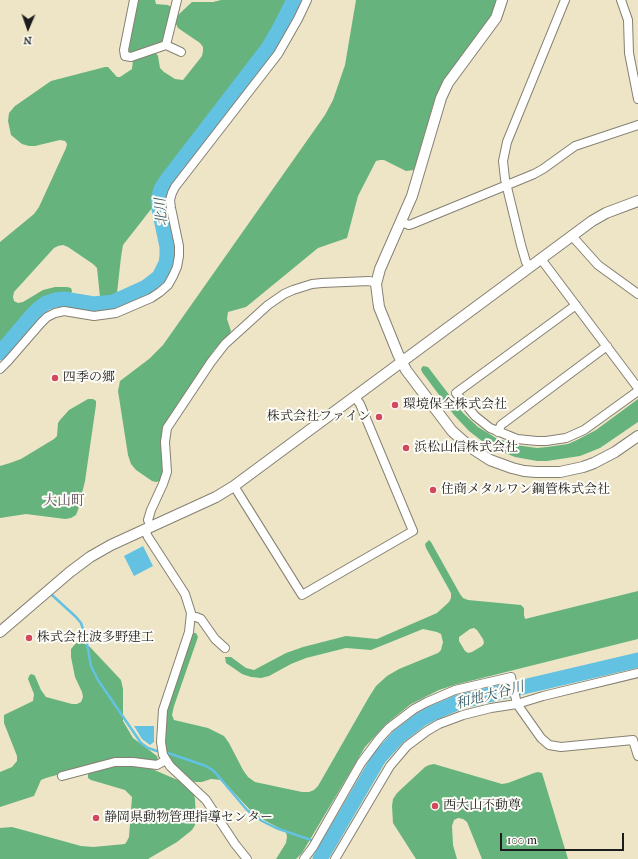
<!DOCTYPE html>
<meta charset="utf-8">
<style>
body{margin:0}
#map{position:relative;width:638px;height:859px;overflow:hidden;background:#eee5c7;font-family:"IM FELL French Canon",serif}
canvas{display:block}
.north{position:absolute;left:8px;top:8px;width:40px;height:40px;-webkit-text-stroke:3px #fdfcf7;paint-order:stroke;rotate:182deg;font-size:11px;font-weight:700;line-height:16px;text-align:center;color:#1c1c1c}
.north::after{content:'';display:block;margin:auto;width:14px;height:18px;background:#1c1c1c;clip-path:polygon(50% 0,100% 100%,50% 72%,0 100%)}
.scale{position:absolute;left:500px;top:833px;width:124px;height:18px;box-sizing:border-box;border:2px solid #1c1c1c;border-top:0;padding-left:5px;font-size:12px;line-height:14px;white-space:nowrap;color:#1c1c1c;-webkit-text-stroke:3px #fdfcf7;paint-order:stroke}
</style>
<div id="map">
<canvas width="638" height="859"></canvas>
<div class="north">N</div>
<div class="scale">100 m</div>
</div>
<script>
const context = document.querySelector('canvas').getContext('2d');
context.lineJoin = 'round';
function fillPath(path, color) { context.fillStyle = color; context.fill(path, 'evenodd'); }
const toPath = rows => new Path2D(rows.map(r => 'M' + r).join(''));
function stroke(path, color, width, dash) { context.strokeStyle = color; context.lineWidth = width; context.lineCap = dash ? 'butt' : 'round'; context.setLineDash(dash || []); context.stroke(path); }
function write(font, color, halo, rows, align = 'center') {
  context.font = font + ' "IM FELL French Canon","Noto Serif JP",serif'; context.lineWidth = 4; context.setLineDash([]); context.textBaseline = 'middle'; context.strokeStyle = halo; context.fillStyle = color; for (const [text, x, y, turn = 0] of rows) {
    context.save(); context.translate(x, y); context.rotate((+turn || 0) * Math.PI / 180); context.textAlign = isNaN(turn) ? turn : align; if (halo) context.strokeText(text, 0, 0); context.fillText(text, 0, 0); context.restore();
  }
}
fillPath(toPath([
 [137,0,155,0,156,4,168,5,171,7,163,42,161,44,128,55,126,50],
 [221,0,287,0,280,22,265,46,163,179,158,188,152,208,123,245,121,257,117,293,115,297,107,300,103,299,100,297,97,268,93,264,68,247,63,245,58,246,54,248,14,292,13,297,14,301,18,303,23,302,43,290,55,287,67,287,71,288,72,291,71,294,68,296,54,297,45,301,37,306,0,347,0,242,34,214,39,207,66,148,67,144,65,141,60,140,35,146,29,146,22,144,11,135,8,121,9,113,15,106,51,81,105,67,108,67,117,77,120,77,132,69,133,60,155,52,158,56,160,68,164,72,175,79,183,80,202,56,203,51,203,47,200,43,178,28,175,22,177,16,192,2,213,2],
 [356,0,497,0,494,10,488,21,444,81,440,88,433,105,414,170,406,171,384,160,380,160,376,161,358,196,347,238,318,248,251,303,246,307,228,312,227,319,231,331,229,335,214,350,164,426,162,434,163,466,162,477,160,481,156,482,152,481,136,470,131,464,128,455,118,391,120,381,149,359,163,345,325,115,333,100,345,65],
 [423,366,428,367,463,413,478,427,496,438,516,445,537,448,547,447,568,444,577,440,596,430,638,399,638,422,600,448,580,456,547,461,537,461,515,457,495,449,486,444,469,431,454,415,422,372,421,369],
 [88,399,93,399,96,401,96,405,85,481,78,510,76,515,71,518,65,519,26,514,0,518,0,466,10,463,21,459,54,439,57,436,58,423,60,420,69,410],
 [429,540,431,542,460,594,463,598,468,600,521,605,524,608,524,615,525,619,638,591,638,639,454,685,439,690,411,704,386,724,365,747,302,853,296,859,276,859,286,843,287,837,286,832,255,815,222,780,211,779,202,782,195,782,189,779,173,764,167,753,165,742,167,710,192,635,193,633,196,633,198,637,174,706,172,715,174,720,208,728,224,736,229,743,243,770,248,777,255,782,302,792,309,792,314,790,318,786,369,697,376,686,387,676,399,669,438,653,441,650,443,642,441,634,437,632,423,629,371,650,346,648,306,658,291,664,269,676,261,678,251,677,242,674,226,663,225,657,231,657,246,668,254,670,286,653,303,647,346,636,377,639,437,613,449,602,451,598,451,593,426,548,425,544],
 [474,628,477,630,483,639,484,643,482,646,472,652,468,653,465,651,459,641,459,637,470,629],
 [76,643,83,643,90,647,121,680,123,689,123,721,133,738,157,756,158,760,157,762,106,761,46,778,41,780,34,796,0,807,0,772,12,767,17,761,17,756,4,723,4,715,33,701,34,694,28,679,29,676,31,674,34,675,35,676,41,690,46,697,72,704,77,704,81,702,83,697,82,692,75,677,71,657,71,649],
 [434,764,502,784,508,783,534,773,538,772,542,773,568,859,482,859,467,822,463,819,458,818,454,820,452,826,453,845,457,859,416,859,393,823,392,806,393,799,397,793,425,767,429,765],
 [124,765,152,769,180,781,191,790,194,795,195,799,196,819,195,825,192,830,177,842,148,859,0,859,0,828,12,827,23,830,81,846,93,847,125,844,127,841,129,837,132,797,125,790,91,780,88,778,88,774,91,771,107,767]
]), '#66b37d');
fillPath(toPath([
 [143,546,153,566,134,576,124,556],
 [134,726,154,726,154,742,150,745,142,739]
]), '#63c1e1');
stroke(toPath([
 [52,595,76,617,81,623,86,638,91,666,98,680,141,743,148,748,157,751],
 [168,753,206,766,214,771,247,810,262,821,276,828,311,840],
 [321,844,327,847]
]), '#63c1e1', 2.5);
stroke(toPath([
 [0,353,32,315,39,308,46,303,55,300,64,299,94,304,113,302,146,287,159,277,166,263,167,256,167,247,159,209,158,200,161,189,166,181,268,48,278,31,294,0],
 [320,859,379,758,398,737,420,720,433,713,459,702,638,660]
]), '#63c1e1', 15);
const minor = toPath([
 [134,0,124,50,125,56,131,57,166,45,181,52],
 [621,0,628,20,629,53,638,99],
 [166,45,177,0],
 [401,222,409,225,412,224,534,174,543,169,575,146,638,125],
 [572,236,598,265,638,294],
 [541,259,638,388],
 [530,267,526,262,521,245,505,179,503,161,507,142,565,0],
 [576,305,456,393,475,416,490,428,517,439,537,441,546,441,566,438,584,430,638,391],
 [0,369,8,361,41,323,47,317,55,313,64,311,94,316,116,313,151,298,160,292,168,285,173,276,177,267,179,256,179,246,171,208,170,200,172,193,175,187,278,54,298,19,307,0],
 [498,432,501,425,607,346],
 [234,486,302,595,413,531,360,404,355,397],
 [151,527,148,520,151,510,163,484,167,472,165,442,167,428,211,362,225,344,268,305,284,294,293,290,312,284,322,283,369,281,377,283],
 [145,530,148,537,185,594,191,613,189,632,163,710,161,742,163,755,170,766,206,800,235,844,247,859],
 [191,617,196,617,201,619,215,639,225,648],
 [62,776,115,762,133,762,157,765,166,760],
 [304,859,313,847,361,763,379,739,389,728,414,709,427,702,455,690,511,677,517,704,541,738,549,745,561,747,633,740,638,756],
 [335,859,390,766,407,746,427,731,439,724,463,715,491,708,517,704,543,696,638,673]
]);
const tertiary = toPath([
 [502,0,496,18,448,83,441,98,412,196,380,269,376,284,379,307,398,354,406,370,452,431,470,447,490,460,512,468,524,471,536,472,560,472,583,467,594,463,615,452,638,436],
 [0,632,70,572,90,557,111,545,216,497,234,486,592,221,606,213,638,201]
]);
stroke(minor, '#858072', 10);
stroke(tertiary, '#858072', 12);
stroke(minor, '#fff', 8);
stroke(tertiary, '#fff', 10);
for (const [x, y, r, color] of [
 [55,378,4,"#d1495b"],
 [395,405,4,"#d1495b"],
 [379,417,4,"#d1495b"],
 [406,448,4,"#d1495b"],
 [433,490,4,"#d1495b"],
 [29,638,4,"#d1495b"],
 [435,806,4,"#d1495b"],
 [96,818,4,"#d1495b"]
]) { const dot = new Path2D(); dot.arc(x, y, r, 0, 2 * Math.PI); context.fillStyle = color; context.fill(dot); stroke(dot, '#fdfcf7', 1.5); }
write('13px', '#1c1c1c', '#fdfcf7', [
 ["四季の郷",63,378],
 ["環境保全株式会社",403,405],
 ["株式会社ファイン",371,417,"right"],
 ["浜松山信株式会社",414,448],
 ["住商メタルワン鋼管株式会社",441,490],
 ["株式会社波多野建工",37,638],
 ["西大山不動尊",443,806],
 ["静岡県動物管理指導センター",104,818]
], 'left');
write('italic 14px', '#385e6b', '#fdfcf7', [
 ["北川",162,212,-94],
 ["和地大谷川",490,696,-15]
]);
write('14px', '#604f5f', '#fdfcf7', [
 ["大山町",64,502]
]);
</script>
